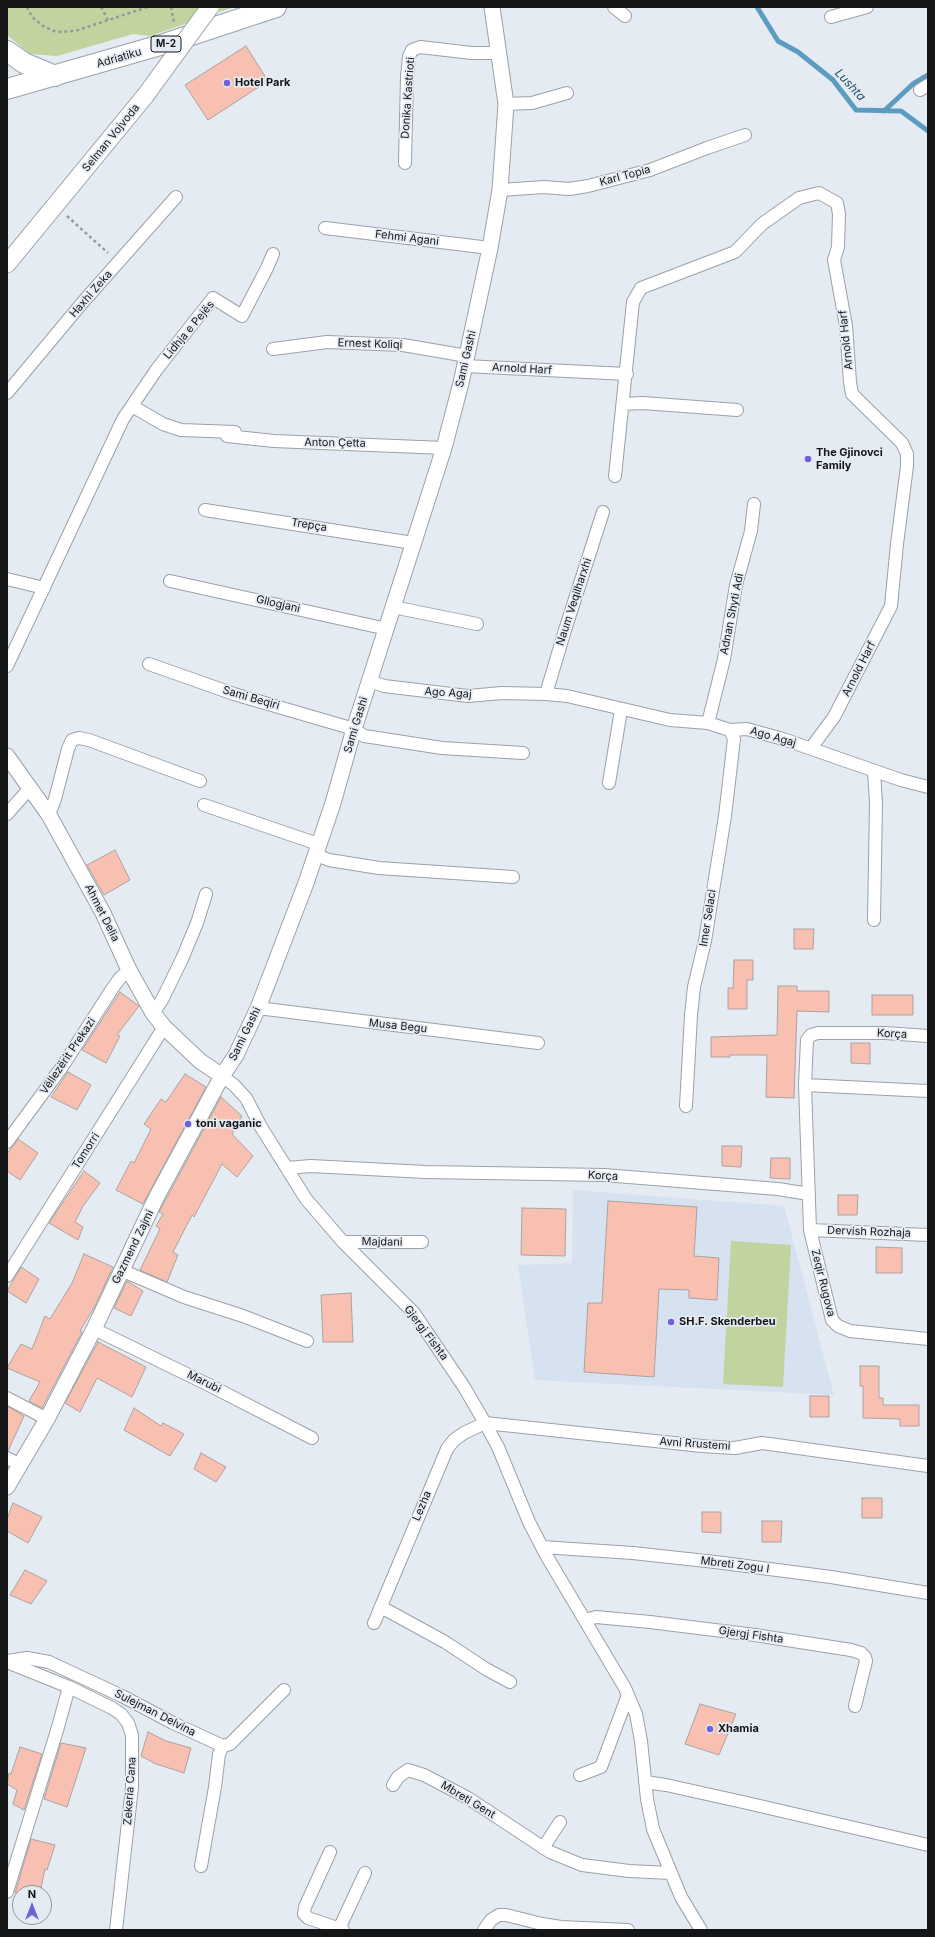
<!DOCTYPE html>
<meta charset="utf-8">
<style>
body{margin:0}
#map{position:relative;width:935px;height:1937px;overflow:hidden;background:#e5ebf2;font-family:Inter,sans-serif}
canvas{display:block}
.frame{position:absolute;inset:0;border:8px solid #141618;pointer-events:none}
.north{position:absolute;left:12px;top:1885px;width:40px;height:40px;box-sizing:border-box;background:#e5ebf2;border:1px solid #91969b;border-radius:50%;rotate:0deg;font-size:11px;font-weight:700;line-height:16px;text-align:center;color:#141618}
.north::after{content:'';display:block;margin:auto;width:14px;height:18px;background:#7160da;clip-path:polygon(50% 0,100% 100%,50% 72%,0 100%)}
</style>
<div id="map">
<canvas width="935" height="1937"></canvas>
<div class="frame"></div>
<div class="north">N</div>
</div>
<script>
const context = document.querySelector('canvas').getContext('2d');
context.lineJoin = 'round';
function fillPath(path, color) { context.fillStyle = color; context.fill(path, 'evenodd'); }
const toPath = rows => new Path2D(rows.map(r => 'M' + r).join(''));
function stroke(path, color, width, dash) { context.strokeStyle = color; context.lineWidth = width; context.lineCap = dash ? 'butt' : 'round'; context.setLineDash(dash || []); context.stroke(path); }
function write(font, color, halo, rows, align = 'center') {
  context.font = font + ' Inter,sans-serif'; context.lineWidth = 3.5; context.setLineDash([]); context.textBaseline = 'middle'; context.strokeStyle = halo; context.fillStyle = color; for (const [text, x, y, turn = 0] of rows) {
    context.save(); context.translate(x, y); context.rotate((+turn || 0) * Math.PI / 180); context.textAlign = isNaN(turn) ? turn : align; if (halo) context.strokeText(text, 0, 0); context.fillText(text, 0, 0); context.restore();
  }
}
fillPath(toPath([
 [573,1190,784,1206,834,1395,535,1380,518,1265,572,1263]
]), '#d6e2ef');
fillPath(toPath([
 [7,7,234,7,150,36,133,34,57,56,30,54,7,35],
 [731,1241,791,1245,783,1387,723,1384]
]), '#c1d39e');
stroke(toPath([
 [757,7,778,41,798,52,833,80,856,110,901,111,928,131],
 [884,111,913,84,928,75]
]), '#5d9cc1', 5);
const building = toPath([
 [246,46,268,81,208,120,185,85,246,46],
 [115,850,130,880,104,895,87,865,115,850],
 [794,929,814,929,813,949,794,949,794,929],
 [734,960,753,960,753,980,747,980,747,1009,728,1009,728,988,733,988,734,960],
 [778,986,797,986,797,991,829,991,829,1012,797,1011,794,1098,766,1097,767,1055,730,1055,730,1057,711,1057,711,1037,777,1035,778,986],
 [120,992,139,1006,117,1035,120,1036,106,1063,82,1050,120,992],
 [872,995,913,995,913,1015,872,1015,872,995],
 [851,1043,870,1043,870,1064,851,1063,851,1043],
 [68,1072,91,1085,77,1110,51,1097,68,1072],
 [185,1074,206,1087,143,1204,116,1190,131,1161,134,1163,151,1129,144,1124,161,1099,166,1102,185,1074],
 [221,1097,242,1116,232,1134,253,1156,237,1177,222,1164,194,1217,192,1215,173,1252,178,1255,167,1282,140,1270,160,1229,156,1226,163,1214,159,1212,221,1097],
 [18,1139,38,1153,20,1180,7,1171,7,1154,18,1139],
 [722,1146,742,1146,741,1167,722,1166,722,1146],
 [771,1158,790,1158,790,1179,770,1178,771,1158],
 [84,1171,100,1183,83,1206,75,1222,83,1227,78,1240,49,1223,84,1171],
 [838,1195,858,1195,857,1215,838,1215,838,1195],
 [608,1201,697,1207,694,1256,719,1258,717,1300,689,1298,689,1290,659,1289,654,1377,584,1372,588,1303,602,1303,608,1201],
 [522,1208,566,1209,565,1256,521,1255,522,1208],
 [876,1247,902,1248,902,1273,876,1273,876,1247],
 [84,1254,113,1267,96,1304,80,1331,82,1332,42,1408,29,1401,40,1382,7,1368,21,1344,32,1349,45,1316,50,1319,72,1283,84,1254],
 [21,1267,39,1279,26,1303,7,1291,21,1267],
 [127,1281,143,1291,131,1316,114,1308,127,1281],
 [351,1293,353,1342,323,1342,321,1295,351,1293],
 [98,1342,146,1367,132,1397,97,1378,80,1412,65,1403,98,1342],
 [860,1366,879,1366,879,1398,883,1398,883,1405,919,1405,919,1426,900,1426,900,1419,863,1418,863,1386,860,1386,860,1366],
 [810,1396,829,1396,829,1417,810,1417,810,1396],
 [7,1406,24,1416,8,1451,7,1451,7,1406],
 [134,1408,161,1426,163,1423,184,1434,170,1456,124,1430,134,1408],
 [201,1453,226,1467,216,1482,194,1469,201,1453],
 [862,1498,882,1498,882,1518,862,1518,862,1498],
 [13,1503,42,1517,28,1543,7,1531,7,1519,13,1503],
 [702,1512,721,1512,721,1533,702,1532,702,1512],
 [762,1521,782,1521,781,1542,762,1542,762,1521],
 [25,1570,47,1581,31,1604,10,1595,25,1570],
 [700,1704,736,1714,719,1755,685,1744,700,1704],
 [148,1732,166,1741,191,1748,184,1773,156,1764,141,1756,148,1732],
 [61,1743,86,1748,67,1807,44,1799,61,1743],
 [20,1747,42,1754,24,1810,13,1804,17,1790,7,1784,9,1773,11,1774,20,1747],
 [31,1839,55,1845,47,1870,45,1869,40,1893,15,1893,31,1839]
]);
fillPath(building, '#f7c0b0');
stroke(building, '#aca2a0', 1);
const minor = toPath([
 [614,7,625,16],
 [831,17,867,7],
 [920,90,928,85],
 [506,104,532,103,567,93],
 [405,163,407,77,409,56,412,50,420,47,472,53,500,53],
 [500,190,544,187,569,189,588,186,650,170,707,148,745,135],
 [325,228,490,248],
 [273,349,327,342,403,345,467,356],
 [465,366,627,374],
 [7,393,83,302,176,197],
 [623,404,643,403,737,410],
 [132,406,163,424,181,430,235,432],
 [227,436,274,441,444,448],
 [615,476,633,302,641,288,735,252,762,224,799,198,819,193,837,203,839,214,838,247,834,260,846,326,850,382,852,394,902,443,907,454,907,466,897,544,891,606,834,717,811,748],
 [205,510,413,543],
 [7,579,44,588],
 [170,581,387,629],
 [393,607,477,624],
 [149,664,234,694,354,729,364,736,371,737,442,748,523,753],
 [7,666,123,419,157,369,213,298,242,316,267,268,273,254],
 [370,681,384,686,468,696,502,693,546,694,567,696,670,720,708,723,730,730,747,729,783,739,901,780,928,787],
 [546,694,565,630,603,512],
 [708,723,724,659,736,585,751,531,754,504],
 [874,771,876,803,874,920],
 [609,783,621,710],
 [204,805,318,844],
 [7,814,30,788],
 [49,815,55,799,68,749,72,740,79,738,89,740,200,781],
 [316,855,329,860,379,868,513,877],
 [258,1008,538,1043],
 [153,1013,162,1000,182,959,197,923,206,894],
 [928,1036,885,1033,818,1033,811,1035,807,1040,805,1085,810,1230,832,1320,838,1326,850,1331,928,1339],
 [222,1076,234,1085,246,1098,261,1127,306,1199,343,1242,414,1313,464,1387,485,1423,498,1447,529,1522,546,1555,625,1688,636,1714,641,1741,647,1799,653,1829,681,1897,701,1930],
 [805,1085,928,1091],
 [686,1106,691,1015,694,987,705,941,725,816,734,739,730,730],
 [7,1142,62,1067,112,989,120,978,129,970],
 [287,1168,311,1166,425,1172,604,1175,778,1189,809,1194],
 [810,1230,928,1235],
 [343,1242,422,1242],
 [121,1270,184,1297,243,1316,307,1341],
 [7,1276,164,1027],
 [94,1329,209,1385,312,1438],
 [7,1398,47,1419],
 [7,1458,21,1465],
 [542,1547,633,1553,715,1562,831,1577,928,1593],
 [381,1607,445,1642,486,1669,510,1682],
 [585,1620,596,1617,650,1622,755,1635,851,1650,861,1653,865,1657,866,1661,855,1706],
 [374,1623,447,1449,454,1440,464,1433,485,1423,702,1446,735,1448,762,1443,928,1466],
 [8,1661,27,1658,49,1662,122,1696,173,1723,223,1746,230,1744,284,1690],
 [7,1662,69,1687,112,1708,121,1714,128,1723,132,1735,132,1787,116,1930],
 [580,1775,601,1767,628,1695],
 [645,1782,666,1785,747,1803,928,1845],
 [393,1785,398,1777,408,1770,424,1775,468,1798,550,1852,582,1865,629,1871,670,1873],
 [543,1848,560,1822],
 [330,1852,305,1907,304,1914,308,1918,343,1930],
 [201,1866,215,1787,219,1754,223,1746],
 [7,1892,58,1727,69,1687],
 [339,1929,365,1873],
 [484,1930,491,1920,499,1915,506,1915,542,1924,561,1927,628,1930]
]);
const tertiary = toPath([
 [7,756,49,815,103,913,129,970,153,1013,164,1027,200,1061,222,1076],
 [7,1487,47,1419,94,1329,157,1196,222,1076,236,1055,258,1008,306,883,333,803,354,729,444,448,461,383,490,248,500,190,506,104,492,7]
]);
const secondary = toPath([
 [7,264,145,96]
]);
const primary = toPath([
 [7,51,24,63,55,76],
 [7,89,164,44,276,7]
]);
stroke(minor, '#9ba1a7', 14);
stroke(tertiary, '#9ba1a7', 17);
stroke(secondary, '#9ba1a7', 19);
stroke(primary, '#9ba1a7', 22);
stroke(toPath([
 [27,7,32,17,43,26,56,32,75,31,148,7],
 [101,7,108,20],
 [171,7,174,23],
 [67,216,108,253]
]), '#969a9f', 2.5, [3, 3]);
stroke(minor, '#fff', 12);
stroke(tertiary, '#fff', 15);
stroke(secondary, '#fff', 17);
stroke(primary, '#fff', 20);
const secondaryBridge = toPath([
 [145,96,210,7]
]);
stroke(secondaryBridge, '#9ba1a7', 19, []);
stroke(secondaryBridge, '#fff', 17);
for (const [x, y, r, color] of [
 [227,83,4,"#7160da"],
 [808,459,4,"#7160da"],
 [188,1124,4,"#7160da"],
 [671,1322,4,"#7160da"],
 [710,1729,4,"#7160da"]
]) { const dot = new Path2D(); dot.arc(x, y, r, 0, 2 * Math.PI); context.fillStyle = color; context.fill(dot); stroke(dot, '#e5ebf2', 1.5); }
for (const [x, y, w] of [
 [166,44,30]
]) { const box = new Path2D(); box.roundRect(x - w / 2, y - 8, w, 16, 3); context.fillStyle = '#e5ebf2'; context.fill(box); stroke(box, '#141618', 1); }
write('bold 10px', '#141618', null, [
 ["M-2",166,44]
]);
write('11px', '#141618', '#e5ebf2', [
 ["Adriatiku",119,58,-16],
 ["Donika Kastrioti",408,98,-86],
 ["Selman Vojvoda",111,138,-51],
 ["Karl Topia",625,176,-15],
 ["Fehmi Agani",407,238,7],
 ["Haxhi Zeka",91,294,-49],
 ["Lidhja e Pejës",189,330,-50],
 ["Arnold Harf",846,340,-96],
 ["Ernest Koliqi",370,344,2],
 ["Sami Gashi",466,359,-77],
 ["Arnold Harf",522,369,3],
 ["Anton Çetta",335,443,1],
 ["Trepça",309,525,9],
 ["Naum Veqilharxhi",574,602,-72],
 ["Gllogjani",278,604,13],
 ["Adnan Shyti Adi",732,614,-79],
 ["Arnold Harf",859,669,-63],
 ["Ago Agaj",448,693,4],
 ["Sami Beqiri",251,698,16],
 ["Sami Gashi",356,725,-73],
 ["Ago Agaj",773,737,16],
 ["Ahmet Delia",102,913,63],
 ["Imer Selaci",708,918,-81],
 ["Musa Begu",398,1026,6],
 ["Sami Gashi",245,1034,-64],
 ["Korça",892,1034,3],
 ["Vëllezërit Prekazi",68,1056,-56],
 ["Tomorri",86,1151,-57],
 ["Korça",603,1176,3],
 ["Dervish Rozhaja",869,1232,2],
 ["Majdani",382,1242,1],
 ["Gazmend Zajmi",133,1247,-64],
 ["Zeqir Rugova",823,1283,76],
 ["Gjergj Fishta",426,1333,53],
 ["Marubi",204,1382,26],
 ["Avni Rrustemi",695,1444,4],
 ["Lezha",422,1506,-67],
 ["Mbreti Zogu I",735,1565,7],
 ["Gjergj Fishta",751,1635,8],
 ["Sulejman Delvina",155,1713,27],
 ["Zekeria Cana",130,1791,-86],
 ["Mbreti Gent",468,1800,31]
]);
write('bold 11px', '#141618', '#e5ebf2', [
 ["Hotel Park",235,83],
 ["The Gjinovci",816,453],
 ["Family",816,466],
 ["toni vaganic",196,1124],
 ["SH.F. Skenderbeu",679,1322],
 ["Xhamia",718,1729]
], 'left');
write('italic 12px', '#1f506b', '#e5ebf2', [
 ["Lushta",850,85,47]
]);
</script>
